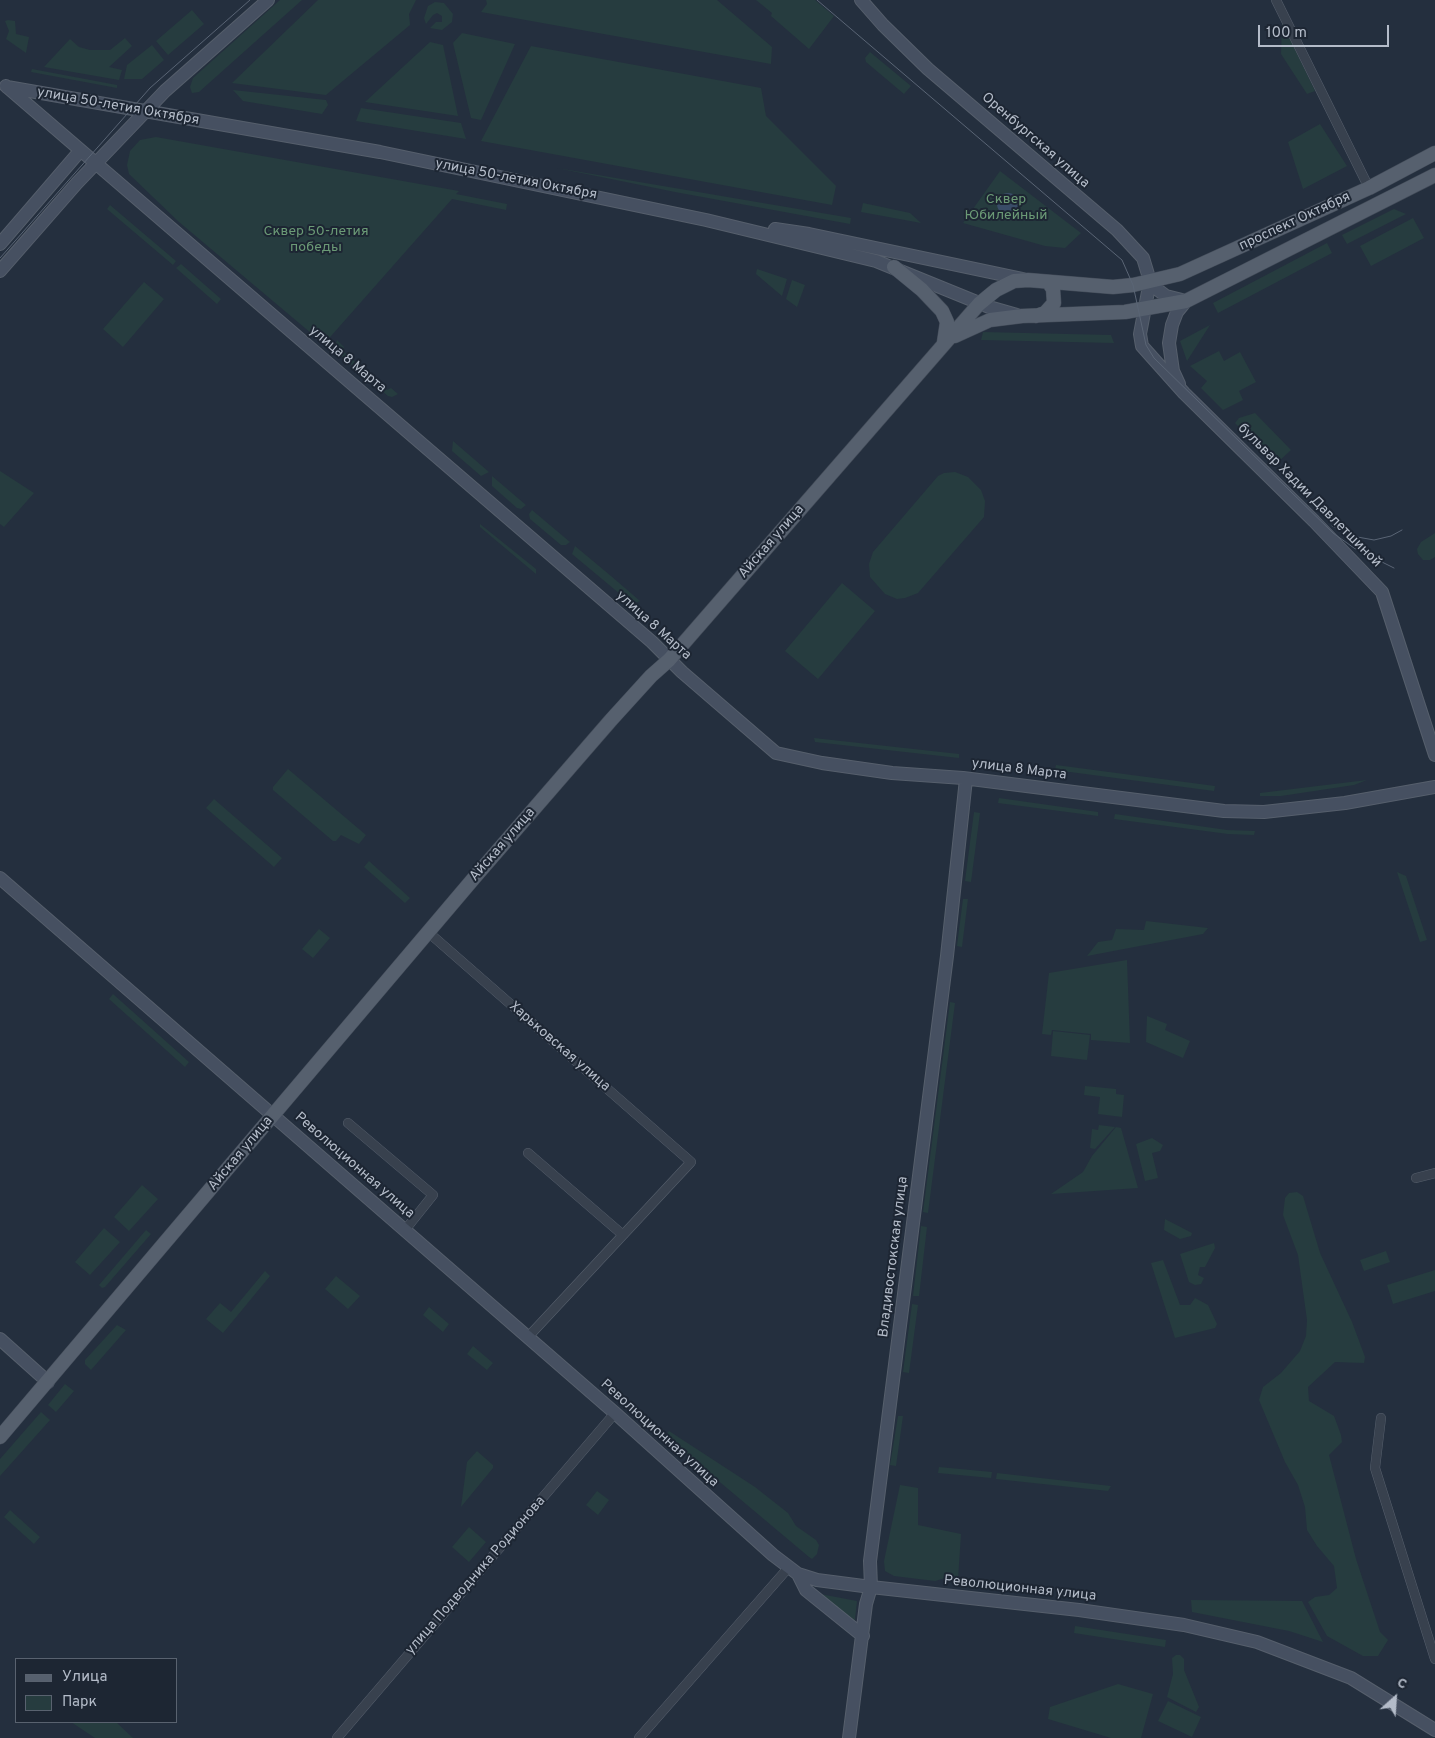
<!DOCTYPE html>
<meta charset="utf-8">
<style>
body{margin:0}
#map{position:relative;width:1435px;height:1738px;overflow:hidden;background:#242f3e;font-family:Overpass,sans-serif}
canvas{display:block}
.legend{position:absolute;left:15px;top:1658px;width:162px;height:65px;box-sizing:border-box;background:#1d2633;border:1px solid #59626f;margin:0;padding:6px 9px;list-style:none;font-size:15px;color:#b4bcc9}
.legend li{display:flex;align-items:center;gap:10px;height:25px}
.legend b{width:25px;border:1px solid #59626f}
.north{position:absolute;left:1370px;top:1673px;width:50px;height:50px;-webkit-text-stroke:4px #1d2633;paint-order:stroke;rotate:26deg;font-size:14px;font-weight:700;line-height:20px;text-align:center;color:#b4bcc9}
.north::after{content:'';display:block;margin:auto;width:18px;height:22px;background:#b4bcc9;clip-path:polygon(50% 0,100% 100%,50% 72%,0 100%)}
.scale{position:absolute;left:1258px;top:25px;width:131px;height:22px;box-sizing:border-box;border:2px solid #b4bcc9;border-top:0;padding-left:6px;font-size:15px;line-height:18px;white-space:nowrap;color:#b4bcc9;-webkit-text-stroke:4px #1d2633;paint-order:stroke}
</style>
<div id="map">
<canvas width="1435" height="1738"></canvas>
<ul class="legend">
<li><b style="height:6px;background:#56606e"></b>Улица</li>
<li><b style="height:14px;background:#263c3f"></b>Парк</li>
</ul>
<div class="north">С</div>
<div class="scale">100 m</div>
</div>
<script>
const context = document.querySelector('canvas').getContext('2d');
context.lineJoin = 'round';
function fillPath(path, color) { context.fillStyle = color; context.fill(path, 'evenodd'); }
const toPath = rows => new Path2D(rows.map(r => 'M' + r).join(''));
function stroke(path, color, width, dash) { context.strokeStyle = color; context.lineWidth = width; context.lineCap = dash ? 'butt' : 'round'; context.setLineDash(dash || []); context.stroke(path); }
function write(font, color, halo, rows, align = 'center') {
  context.font = font + ' Overpass,sans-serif'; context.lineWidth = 4; context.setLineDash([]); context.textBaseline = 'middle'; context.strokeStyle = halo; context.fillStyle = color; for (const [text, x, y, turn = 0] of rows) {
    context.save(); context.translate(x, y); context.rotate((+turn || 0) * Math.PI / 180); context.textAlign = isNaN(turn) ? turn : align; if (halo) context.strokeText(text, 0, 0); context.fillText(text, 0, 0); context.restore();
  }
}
fillPath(toPath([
 [280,0,302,0,199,92,192,93,190,87,193,78],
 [318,0,416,0,409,14,410,25,326,95,232,83],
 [486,0,717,0,772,47,771,64,481,12,487,4],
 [756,0,815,0,834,16,809,49,771,16,772,13],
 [435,2,444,3,453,14,452,22,442,30,430,28,436,22,442,22,442,16,437,13,433,15,426,24,424,18,428,6],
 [192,10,204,24,168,55,156,41],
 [8,20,15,21,16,34,29,37,26,53,6,39,9,31,5,21],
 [1282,22,1315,91,1307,94,1281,54],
 [462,33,515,44,481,120,471,118,453,43],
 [125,38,132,46,109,67,122,70,119,80,44,67,70,39,79,47,90,50,110,50],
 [430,42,443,45,458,116,365,102],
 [152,45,164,60,142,79,124,79,127,65],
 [531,46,761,88,766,116,836,186,832,205,481,141],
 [870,52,911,86,904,94,866,62,865,58],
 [32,69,117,85,117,88,31,72],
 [233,90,326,100,328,105,322,114,243,101],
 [361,108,461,123,466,139,356,121],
 [1320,124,1347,166,1303,189,1288,142],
 [156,137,459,191,456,194,507,204,506,210,452,199,324,344,179,222,129,174,127,165,130,151,140,140],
 [557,168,851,218,850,224,675,192],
 [1000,171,1081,233,1065,248,1045,246,963,223],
 [863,203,910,213,921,223,861,212],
 [110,205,176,261,173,265,107,209],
 [1394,209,1406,214,1347,244,1342,235],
 [1413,218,1424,238,1371,266,1360,246],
 [1327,243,1332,253,1218,313,1213,303],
 [181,264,221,299,217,304,176,268],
 [757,269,787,279,782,296,756,274],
 [792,280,805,285,797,307,786,299],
 [144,282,164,299,123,347,103,329],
 [1210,325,1187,361,1180,341],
 [983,332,1111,335,1114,343,981,340],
 [337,340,344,347,343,351,387,390,391,388,398,394,392,397,388,396,334,350],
 [1219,351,1224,361,1240,352,1256,382,1239,391,1243,400,1223,410,1201,388,1207,381,1190,366],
 [1255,413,1291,450,1276,464,1235,423,1239,418],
 [453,441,489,472,481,476,452,451],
 [0,471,34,493,4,527,0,524],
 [955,472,968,477,981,490,985,501,984,517,918,593,905,598,897,599,885,594,870,577,869,564,873,552,938,476,944,473],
 [492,476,526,505,521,509,517,508,492,486],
 [532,510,570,542,566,545,561,545,530,519,529,514],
 [480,524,536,569,536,574,480,527],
 [1435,533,1435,557,1430,560,1423,560,1418,554,1417,549,1421,542],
 [575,546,611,576,640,601,632,604,572,554],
 [842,583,875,611,818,679,785,651],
 [814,738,959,754,959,758,815,742],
 [1056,765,1215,786,1214,791,1055,770],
 [288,769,366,835,359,844,341,835,336,841,333,841,273,790,273,787],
 [1367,780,1354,785,1281,796,1260,796,1260,793],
 [999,798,1098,812,1098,816,998,803],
 [214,799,282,858,274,867,206,808],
 [974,812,980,813,971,882,965,881],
 [1115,814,1227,830,1255,831,1254,835,1228,834,1114,819],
 [369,861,410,898,405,903,364,867],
 [1397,872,1406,876,1427,940,1420,942],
 [963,899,968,899,962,947,957,946],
 [1146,921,1208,928,1203,934,1087,956,1098,942,1112,940,1116,929,1144,930],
 [319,929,330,938,313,958,302,949],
 [1127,960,1130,1043,1091,1040,1091,1034,1052,1030,1051,1035,1042,1034,1049,973],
 [113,994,189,1062,185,1067,109,999],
 [950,1002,955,1003,928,1213,923,1212],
 [1147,1016,1167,1024,1165,1030,1190,1041,1183,1058,1146,1042],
 [1053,1031,1090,1035,1087,1060,1051,1056],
 [1085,1086,1116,1089,1116,1094,1124,1095,1122,1117,1098,1114,1100,1097,1084,1095],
 [1099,1125,1115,1127,1095,1149,1090,1148,1092,1129,1098,1130],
 [1116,1127,1121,1128,1138,1188,1051,1194,1083,1172,1092,1156],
 [1152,1138,1163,1145,1160,1151,1152,1153,1158,1178,1145,1181,1136,1144],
 [142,1185,158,1199,129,1231,114,1217],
 [1297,1192,1303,1196,1320,1253,1352,1322,1365,1357,1364,1363,1335,1362,1308,1387,1309,1401,1334,1416,1341,1435,1342,1442,1329,1455,1356,1559,1380,1632,1388,1640,1378,1656,1363,1656,1327,1636,1308,1602,1315,1597,1329,1595,1337,1588,1334,1566,1317,1546,1307,1530,1305,1507,1298,1485,1285,1462,1259,1400,1263,1387,1281,1373,1300,1351,1306,1336,1307,1320,1298,1255,1283,1215,1285,1198,1289,1193],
 [1165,1219,1192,1233,1191,1236,1180,1239,1164,1230],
 [921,1226,927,1227,919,1296,913,1296],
 [104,1228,120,1242,90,1275,75,1262],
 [146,1230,151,1234,105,1287,102,1288,99,1285],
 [1214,1243,1215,1248,1205,1267,1200,1267,1198,1275,1204,1278,1201,1284,1195,1285,1189,1282,1180,1254],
 [1386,1251,1390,1262,1364,1271,1360,1260],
 [1163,1260,1180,1305,1190,1305,1195,1298,1208,1305,1217,1324,1215,1328,1175,1338,1151,1263],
 [1435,1270,1435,1291,1393,1304,1387,1285],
 [265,1271,270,1276,223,1333,206,1319,220,1303,231,1312],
 [336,1276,360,1296,348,1309,325,1289],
 [912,1304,918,1305,909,1373,903,1372],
 [429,1307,449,1324,443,1332,423,1315],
 [117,1325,126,1330,91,1370,85,1364,85,1360],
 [473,1346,493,1363,487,1370,467,1354],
 [65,1384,74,1391,56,1412,48,1405],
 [41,1412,50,1420,0,1476,0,1459],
 [898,1416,903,1416,896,1466,890,1465],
 [669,1431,755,1487,788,1513,796,1526,816,1540,819,1545,817,1554,812,1559,809,1557,665,1436],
 [477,1451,493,1465,493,1468,461,1507,467,1462],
 [939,1467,992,1472,991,1478,938,1473],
 [997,1473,1111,1486,1108,1491,996,1479],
 [900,1485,918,1488,918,1525,961,1534,958,1579,945,1578,935,1581,894,1576,885,1571,884,1561],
 [597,1491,609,1500,598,1515,586,1505],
 [10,1510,40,1537,34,1544,4,1517],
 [469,1527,486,1542,469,1562,452,1547],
 [815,1593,857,1601,854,1628],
 [1191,1600,1302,1601,1323,1642,1289,1631,1192,1612],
 [1075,1626,1166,1640,1165,1647,1074,1633],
 [1176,1655,1180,1655,1184,1659,1184,1670,1199,1707,1196,1712,1167,1697,1173,1674,1172,1658],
 [1118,1684,1153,1694,1141,1738,1111,1738,1048,1719,1050,1707],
 [1168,1701,1201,1717,1192,1737,1158,1721],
 [71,1722,116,1722,133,1738,95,1738]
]), '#263c3f');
fillPath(toPath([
 '997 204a11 11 0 1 1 22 0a11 11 0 1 1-22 0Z'
]), '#394c67');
const street = toPath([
 [1276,0,1369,188],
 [428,932,691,1162,528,1337],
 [348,1123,433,1195,405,1230],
 [528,1153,623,1235],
 [1416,1178,1435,1173],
 [1381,1418,1375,1468,1435,1659],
 [337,1738,615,1413],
 [639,1738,789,1567]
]);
const secondary = toPath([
 [861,0,883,25,928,69,1117,230,1143,258,1150,281,1158,290,1166,296,1186,301,1177,312,1172,325,1169,343,1173,371,1179,384],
 [6,86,652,642,682,672,776,753,822,763,892,773,963,778,1224,811,1264,812,1345,803,1435,787],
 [7,87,380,152,706,220,876,261,989,307,1017,315],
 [775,229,809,234,1023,279],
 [0,244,80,151],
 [0,271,77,183,165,91,268,0],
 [1150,281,1140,334,1142,346,1184,393,1314,521,1382,592,1435,755],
 [0,878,615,1413,773,1555,798,1574,817,1580,871,1587,1079,1610,1184,1625,1257,1642,1351,1678,1435,1730],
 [0,1339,48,1382],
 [798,1574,806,1590,863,1636],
 [849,1738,866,1604,871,1587,870,1561,947,956,966,779]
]);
const primary = toPath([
 [894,267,922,290,942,311,947,322,944,342],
 [1036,316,1045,313,1054,303,1053,289,1049,283],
 [955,336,990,320,1022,316,1125,312,1186,301,1435,175],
 [0,1437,474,878,611,720,651,676,669,660,979,304,996,290,1014,281,1028,280,1113,287,1133,285,1180,274,1369,188,1435,153]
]);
stroke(street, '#565f6c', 10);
stroke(secondary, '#565f6c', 14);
stroke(primary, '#414a57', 15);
stroke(street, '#38414e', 9);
stroke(secondary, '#465061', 12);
stroke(primary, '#56606e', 14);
stroke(toPath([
 [817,0,1122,260,1133,285,1146,345,1154,358,1333,533,1354,548,1394,568],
 [0,258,150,88,250,0],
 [1332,526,1352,536,1374,540,1391,536,1402,530]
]), '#5a6575', 1);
write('14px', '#b4bcc9', '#1d2633', [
 ["улица 50-летия Октября",118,107,10],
 ["Оренбургская улица",1035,141,41],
 ["улица 50-летия Октября",516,180,11],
 ["проспект Октября",1295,222,-25],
 ["улица 8 Марта",347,360,40],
 ["бульвар Хадии Давлетшиной",1309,496,45],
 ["Айская улица",772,542,-49],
 ["улица 8 Марта",653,626,42],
 ["улица 8 Марта",1019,770,7],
 ["Айская улица",503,845,-49],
 ["Харьковская улица",559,1047,41],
 ["Айская улица",241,1154,-50],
 ["Революционная улица",354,1166,41],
 ["Владивостокская улица",894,1257,-83],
 ["Революционная улица",659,1434,42],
 ["улица Подводника Родионова",476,1576,-49],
 ["Революционная улица",1020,1589,6]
]);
write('14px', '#6b9a76', '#1d2633', [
 ["Сквер",1006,200],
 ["Юбилейный",1006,216],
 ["Сквер 50-летия",316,232],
 ["победы",316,248]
]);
</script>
